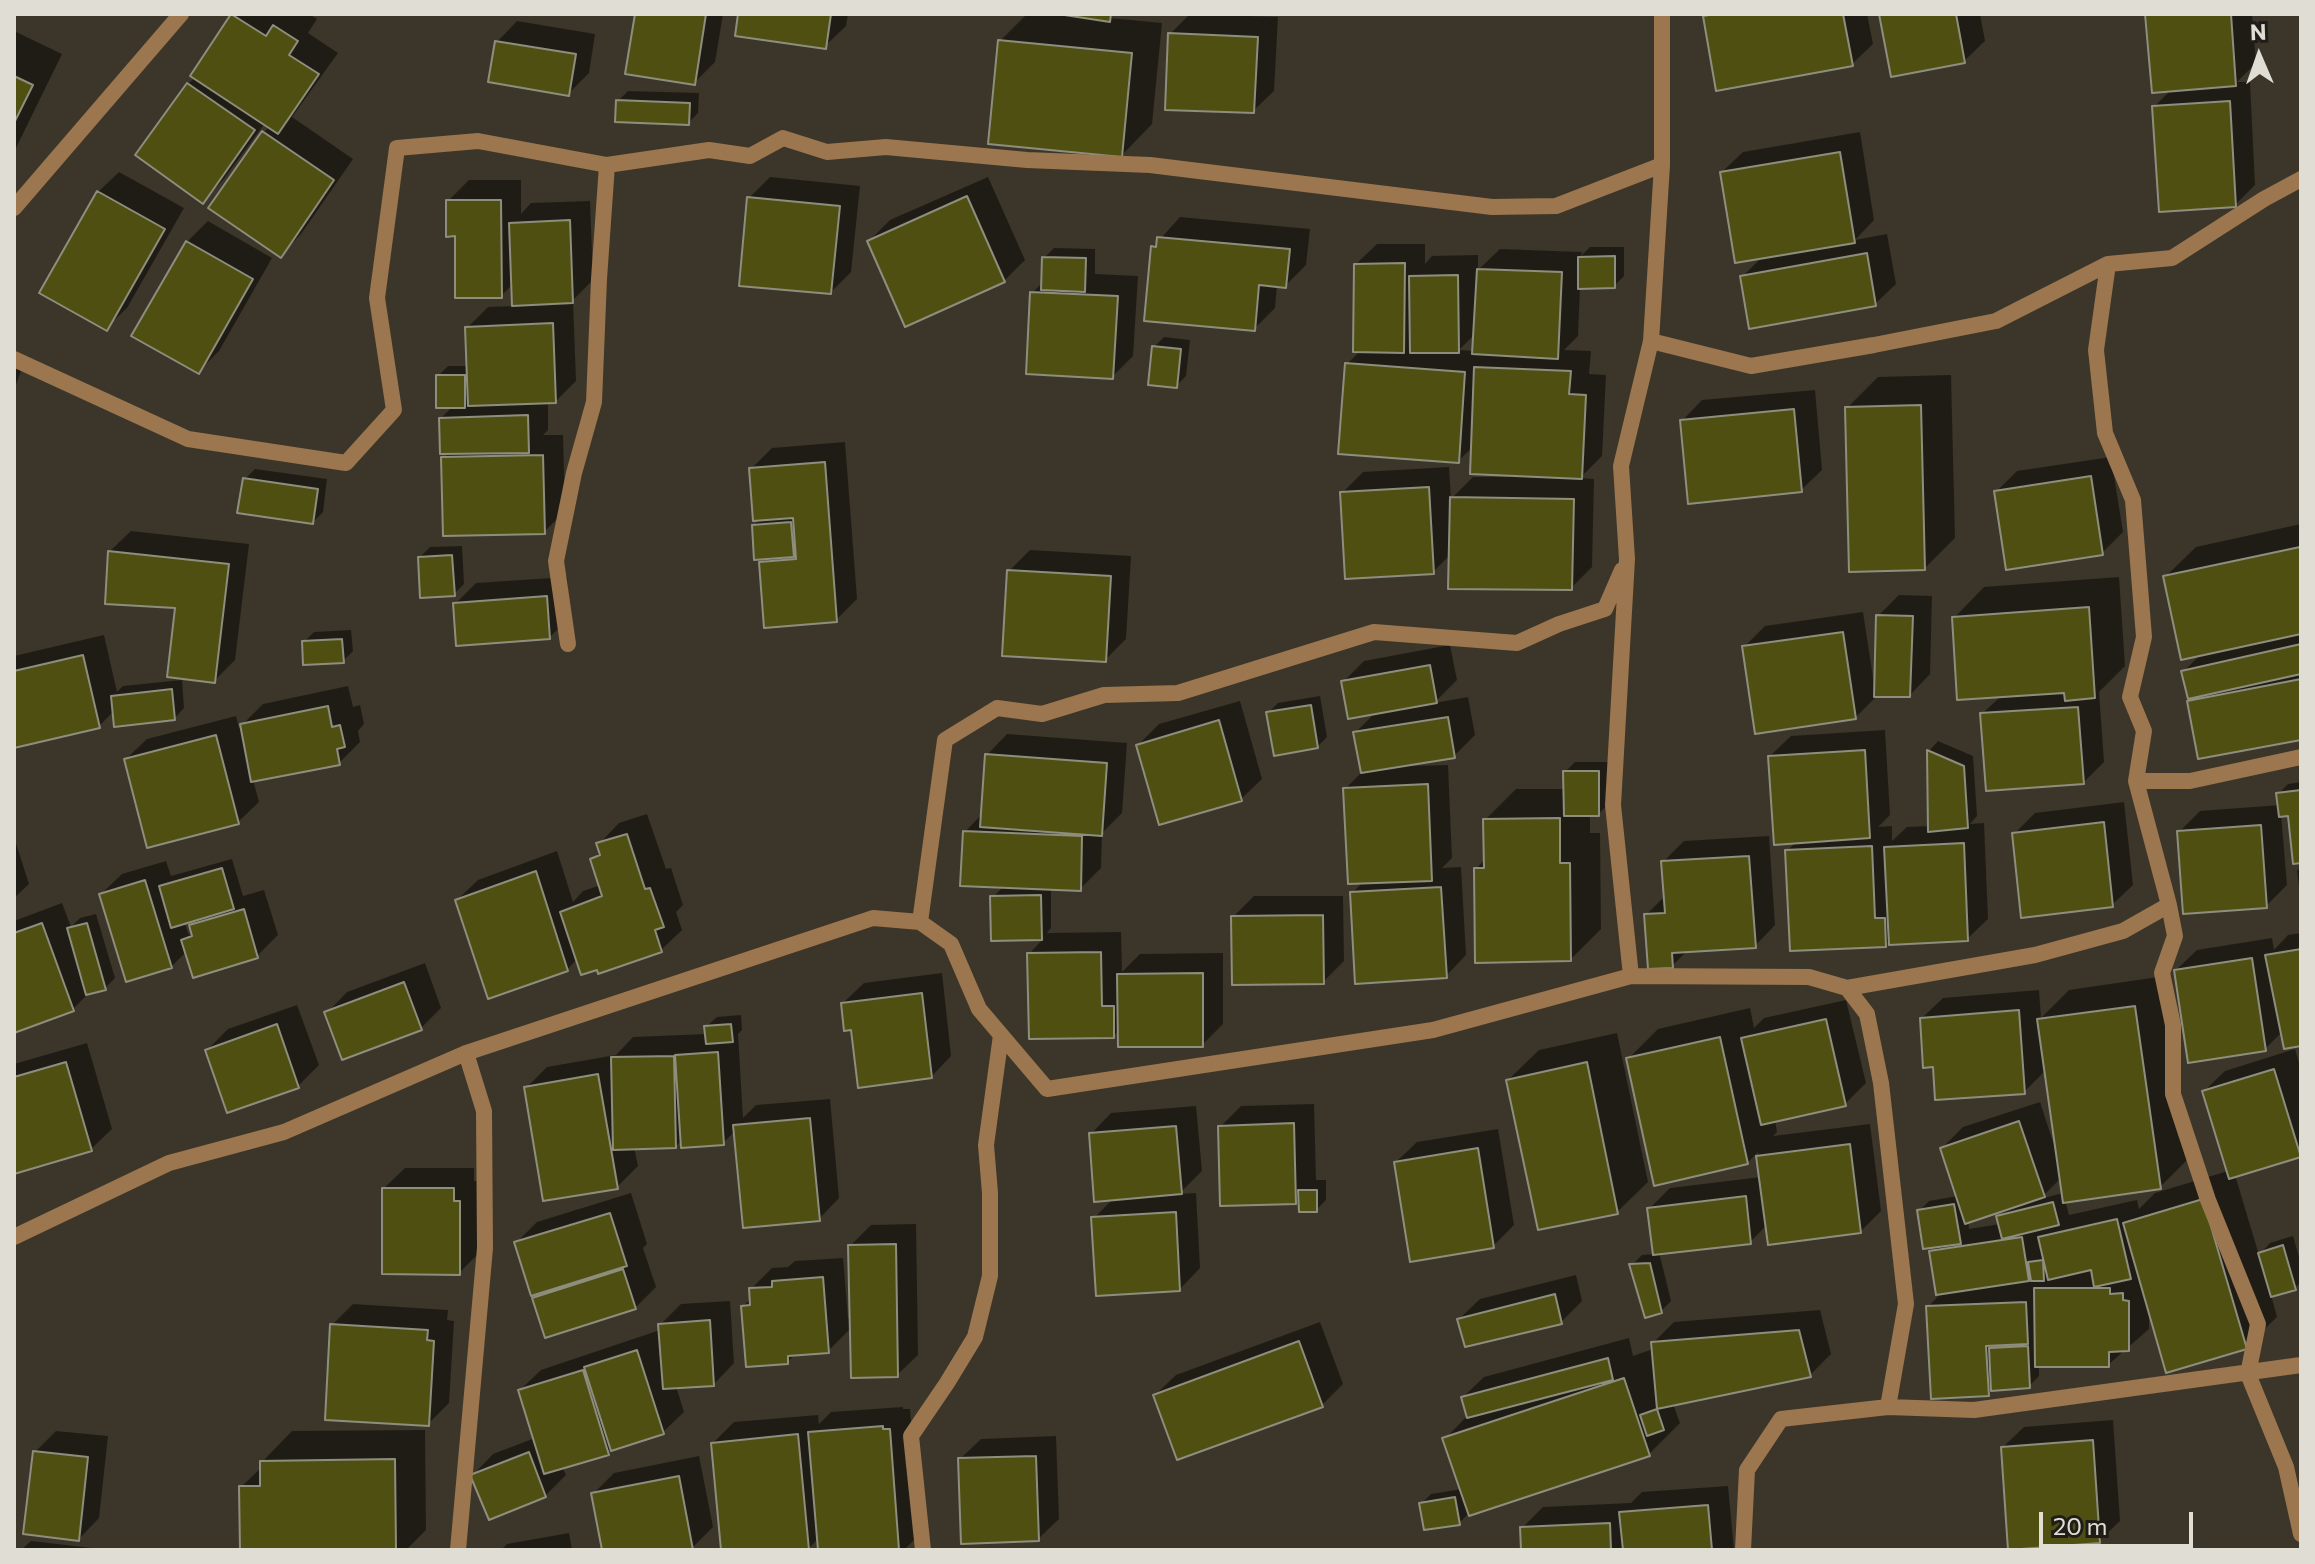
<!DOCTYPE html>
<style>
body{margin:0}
#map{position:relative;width:2315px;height:1564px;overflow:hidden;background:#3b3629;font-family:Commissioner,sans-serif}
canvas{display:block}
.frame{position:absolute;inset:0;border:16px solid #e0ddd5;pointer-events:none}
.north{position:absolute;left:2219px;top:16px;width:80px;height:80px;-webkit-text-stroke:6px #201d18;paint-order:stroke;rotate:358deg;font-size:22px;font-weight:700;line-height:32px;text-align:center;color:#e0ddd5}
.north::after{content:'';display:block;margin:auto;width:28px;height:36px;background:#e0ddd5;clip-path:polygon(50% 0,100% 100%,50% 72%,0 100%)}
.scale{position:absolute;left:2039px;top:1512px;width:154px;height:36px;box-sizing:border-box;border:4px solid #e0ddd5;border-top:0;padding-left:10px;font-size:24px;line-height:28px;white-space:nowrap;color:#e0ddd5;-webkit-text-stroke:6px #201d18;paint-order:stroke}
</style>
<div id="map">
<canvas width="2315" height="1564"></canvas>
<div class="frame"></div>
<div class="north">N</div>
<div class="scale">20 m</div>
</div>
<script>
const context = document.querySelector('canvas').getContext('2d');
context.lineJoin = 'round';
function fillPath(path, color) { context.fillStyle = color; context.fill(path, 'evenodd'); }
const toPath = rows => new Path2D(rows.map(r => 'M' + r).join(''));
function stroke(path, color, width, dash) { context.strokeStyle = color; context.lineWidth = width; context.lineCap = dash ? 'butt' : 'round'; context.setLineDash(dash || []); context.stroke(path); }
fillPath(toPath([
 [233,14,309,14,317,19,308,33,338,53,292,117,353,159,301,234,281,255,264,132,270,126,265,123,223,180,203,201,188,84,195,77,193,75],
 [637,14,723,14,715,62,695,82],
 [740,14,848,14,846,26,825,46],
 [1027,14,1115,14,1110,18,1162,23,1152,124,1122,155,1000,41],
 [1190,14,1278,17,1274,91,1253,111,1170,34],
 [1708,14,1867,14,1873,44,1852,64,1705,17],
 [1881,14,1980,14,1985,41,1964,61],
 [2147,14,2252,14,2256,63,2237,82,2250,82,2255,185,2235,205,2154,107,2172,89],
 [517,21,595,34,589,73,568,94,497,42],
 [14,31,62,54,14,152],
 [628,91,699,93,698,113,688,123,618,101],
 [1860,132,1874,220,1855,240,1887,234,1896,284,1875,304,1742,277,1763,256,1722,172,1743,152],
 [119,172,184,208,127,308,106,328,98,192],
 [770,177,860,186,851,272,831,292,749,198],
 [988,177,1025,260,1004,281,869,241,890,220],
 [469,180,521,180,521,214,531,203,590,201,593,280,573,300,576,381,556,401,548,402,548,430,543,435,563,435,565,511,544,532,443,458,450,452,441,418,453,406,438,376,448,366,469,366,467,328,488,307,514,306,513,284,501,296,457,234,448,201],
 [1180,217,1310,229,1306,265,1285,286,1277,285,1275,308,1254,329,1153,247],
 [208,221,272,258,219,351,198,372,187,242],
 [1377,244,1425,244,1425,264,1432,256,1478,255,1478,270,1500,249,1582,252,1581,256,1590,247,1624,247,1624,276,1614,286,1580,287,1578,336,1564,350,1591,351,1589,374,1606,375,1602,456,1580,478,1594,479,1592,567,1571,588,1451,554,1433,572,1342,493,1363,472,1449,467,1451,499,1473,477,1509,477,1509,474,1473,447,1458,461,1347,364,1361,350,1356,264],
 [1475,334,1474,351,1459,350],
 [1054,248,1095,249,1095,274,1138,276,1133,356,1112,377,1032,293,1043,282,1044,258],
 [1164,337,1190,340,1186,376,1176,386,1154,347],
 [14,359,24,363,14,390],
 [1951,375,1955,538,1925,568,1847,408,1878,377],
 [1815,390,1822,470,1801,490,1682,421,1702,400],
 [845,442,857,599,836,620,761,562,767,557,754,525,761,519,751,469,772,448],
 [2111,457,2123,532,2102,553,1996,492,2017,471],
 [255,469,327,479,323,512,313,522,245,479],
 [2301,524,2301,738,2189,702,2195,696,2184,671,2202,653,2165,577,2196,547],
 [131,531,249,544,235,660,215,680,177,606,110,551],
 [462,546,464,584,454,594,420,557,430,547],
 [1030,550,1131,556,1126,639,1105,660,1009,571],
 [567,577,570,617,549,638,455,604,476,583],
 [2119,577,2125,666,2099,692,2104,762,2083,783,1982,714,2002,695,1954,618,1984,587],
 [1899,595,1932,596,1930,674,1910,695,1876,697,1855,718,1744,647,1765,626,1863,612,1874,684,1876,684,1878,616],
 [351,630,353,651,343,661,304,642,314,632],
 [104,635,117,692,123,686,182,680,184,708,174,719,114,711,99,726,14,746,14,656],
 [1450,645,1457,680,1434,703,1468,697,1475,735,1454,756,1408,764,1409,766,1448,765,1452,858,1442,868,1461,867,1466,955,1446,976,1352,893,1364,881,1345,789,1362,772,1355,733,1376,712,1343,682,1364,661],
 [348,686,353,707,360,705,364,724,358,731,360,742,339,763,253,780,259,802,238,822,126,759,147,739,236,716,239,728,263,704],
 [1320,696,1327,737,1317,747,1268,713,1278,703],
 [1240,701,1262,779,1241,799,1138,745,1159,724],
 [1885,730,1890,815,1878,827,1892,826,1892,841,1907,827,1930,826,1929,751,1938,741,1973,756,1977,816,1970,824,1984,823,1988,919,1967,939,1891,939,1885,945,1787,851,1797,841,1770,756,1791,736],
 [1007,734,1127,743,1122,813,1102,833,1101,868,1080,889,1051,887,1051,928,1047,933,1121,932,1122,972,1140,954,1223,953,1223,1024,1202,1045,1120,1030,1113,1036,1029,954,1044,938,993,939,993,897,1004,886,965,832,982,814,987,755],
 [1575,762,1608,762,1609,804,1598,814,1590,814,1590,833,1600,833,1601,929,1571,959,1476,869,1486,858,1485,820,1516,789,1565,789,1565,772],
 [2301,782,2301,861,2290,813,2281,814,2287,885,2266,906,2179,832,2200,811,2280,805,2278,794,2288,784],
 [2124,802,2133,885,2112,905,2014,834,2035,813],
 [647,814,666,869,671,868,683,905,676,912,682,930,661,950,598,967,577,959,567,970,457,900,478,880,557,851,573,902,583,891,601,885,592,859,601,851,599,844,619,823],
 [1769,836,1775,925,1755,946,1688,950,1672,966,1646,915,1665,896,1663,862,1684,841],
 [14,837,29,884,14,898],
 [232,859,243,896,264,890,278,935,257,956,187,951,171,967,101,894,122,874,166,861,171,876],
 [200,917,191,926,193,931,189,935,184,922],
 [2301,867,2301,903,2297,871],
 [1254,896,1343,896,1344,961,1323,982,1233,917],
 [62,903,71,927,80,918,96,914,115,978,105,988,90,992,73,1009,14,1031,14,921],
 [2301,933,2301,1044,2282,1032,2265,1049,2176,970,2197,950,2272,938,2274,950,2288,935],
 [425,963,441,1008,421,1028,327,1013,347,992],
 [942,973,951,1056,931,1077,853,1028,843,1003,864,983],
 [2165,976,2190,1157,2160,1187,2065,1200,2069,1215,2137,1200,2139,1209,2155,1193,2228,1171,2204,1091,2225,1071,2295,1049,2301,1070,2301,1155,2235,1175,2259,1255,2270,1243,2293,1236,2301,1264,2301,1282,2295,1288,2271,1295,2277,1317,2246,1347,2149,1310,2149,1329,2108,1365,2039,1365,2039,1376,2029,1386,1994,1389,1988,1394,1928,1307,1943,1291,1931,1252,1938,1245,1919,1211,1929,1201,1958,1196,1942,1148,1963,1127,2040,1102,2054,1145,2057,1145,2046,1070,2024,1092,1934,1065,1922,1018,1943,998,2039,990,2041,1018,2069,990],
 [2061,1178,2063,1193,2040,1199],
 [2007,1208,1998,1217,2000,1224,1969,1229,1968,1221],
 [1846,1000,1866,1083,1845,1104,1775,1120,1777,1132,1773,1136,1870,1124,1881,1211,1860,1232,1767,1225,1750,1242,1659,1252,1671,1301,1661,1311,1632,1265,1642,1255,1655,1254,1649,1209,1670,1188,1761,1177,1758,1152,1747,1163,1628,1059,1658,1029,1750,1008,1754,1028,1764,1018],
 [297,1005,319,1065,298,1086,207,1050,228,1029],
 [741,1015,742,1030,738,1034,743,1118,756,1105,830,1099,839,1198,819,1219,736,1130,723,1143,682,1140,676,1146,634,1147,638,1166,617,1187,527,1087,547,1067,616,1055,633,1037,707,1034,706,1027,717,1017],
 [1617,1033,1648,1182,1617,1212,1508,1080,1539,1050],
 [87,1043,112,1129,91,1149,14,1172,14,1064],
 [1314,1104,1316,1180,1326,1180,1326,1200,1316,1210,1300,1197,1295,1202,1220,1127,1241,1106],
 [1196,1106,1202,1171,1179,1194,1196,1193,1200,1268,1180,1289,1094,1218,1114,1198,1091,1134,1111,1113],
 [1498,1129,1514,1225,1493,1246,1396,1162,1417,1142],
 [405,1168,474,1168,474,1181,480,1181,480,1252,459,1273,384,1188],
 [631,1193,647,1244,643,1248,656,1287,635,1308,534,1298,542,1291,516,1243,537,1222],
 [916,1224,918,1355,897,1375,852,1327,828,1351,797,1353,787,1362,743,1306,752,1298,751,1289,772,1268,788,1267,795,1261,843,1258,848,1318,852,1318,850,1246,871,1225],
 [1576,1275,1582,1301,1561,1322,1459,1319,1480,1299],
 [730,1301,734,1363,714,1384,676,1386,684,1412,663,1432,562,1466,566,1475,545,1496,473,1475,493,1454,535,1438,520,1390,541,1370,660,1330,660,1325,681,1304],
 [353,1304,448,1310,447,1320,454,1321,449,1403,428,1424,332,1325],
 [1820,1310,1831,1354,1810,1375,1673,1404,1680,1423,1649,1454,1470,1512,1459,1523,1421,1504,1431,1494,1462,1489,1445,1439,1468,1415,1463,1397,1484,1377,1629,1338,1633,1356,1653,1349,1653,1343,1674,1322],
 [1320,1322,1343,1384,1322,1405,1178,1458,1155,1395,1176,1375],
 [903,1407,903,1409,910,1409,920,1534,904,1550,820,1550,819,1538,808,1549,723,1550,713,1443,734,1422,818,1415,819,1424,831,1412],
 [2113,1420,2120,1521,2099,1541,2003,1447,2024,1427],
 [425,1430,426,1530,406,1550,242,1550,241,1487,262,1467,262,1462,292,1431],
 [56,1431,108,1436,99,1518,79,1539,35,1452],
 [1056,1436,1059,1519,1038,1539,960,1459,981,1439],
 [699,1456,713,1527,692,1548,604,1550,593,1494,614,1473],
 [1728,1486,1734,1550,1523,1550,1522,1528,1543,1507,1631,1503,1642,1492],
 [569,1533,572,1550,501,1550,507,1544],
 [31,1541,109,1550,21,1550]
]), '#0007');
const building = toPath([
 [231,14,266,36,273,25,298,41,289,55,319,74,278,134,190,76,231,14],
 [635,14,706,14,695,85,625,74,635,14],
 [738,14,831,14,826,49,735,36,738,14],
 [1058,14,1111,14,1110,22,1058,14],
 [1715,14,1843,14,1853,66,1716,91,1703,16,1715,14],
 [1879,14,1956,14,1965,63,1891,77,1879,14],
 [2145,14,2231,14,2236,86,2152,93,2145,14],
 [1168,33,1258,37,1254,113,1165,110,1168,33],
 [998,40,1132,53,1122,157,988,144,998,40],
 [495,41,576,54,569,96,488,82,495,41],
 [14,76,33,85,14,123,14,76],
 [187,83,255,130,203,204,135,155,187,83],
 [616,100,690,103,689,125,615,122,616,100],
 [2230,101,2236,207,2159,212,2152,106,2230,101],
 [262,131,334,180,281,258,208,208,262,131],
 [1840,152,1855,243,1735,263,1720,172,1840,152],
 [97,191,165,229,107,331,39,293,97,191],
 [967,196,1005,282,905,327,867,241,967,196],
 [747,197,840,206,831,294,739,286,747,197],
 [446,200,501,200,502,298,455,298,455,236,446,237,446,200],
 [570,220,573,303,512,306,509,223,570,220],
 [1157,237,1290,249,1286,288,1259,285,1255,331,1144,321,1151,246,1156,247,1157,237],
 [186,241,253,279,199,374,131,336,186,241],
 [1867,253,1876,306,1749,329,1740,276,1867,253],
 [1615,256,1615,288,1578,289,1578,257,1615,256],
 [1042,257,1086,258,1085,292,1041,290,1042,257],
 [1405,263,1404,353,1353,352,1354,264,1405,263],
 [1477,269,1562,272,1558,359,1472,354,1477,269],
 [1458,275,1459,353,1410,353,1409,276,1458,275],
 [1030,292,1118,296,1113,379,1026,374,1030,292],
 [553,323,556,403,468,406,465,327,553,323],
 [1152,346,1181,349,1177,388,1148,385,1152,346],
 [1345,363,1465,372,1459,463,1338,454,1345,363],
 [1474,367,1571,371,1569,394,1586,395,1582,479,1470,474,1474,367],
 [436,375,465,375,465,408,436,408,436,375],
 [1921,405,1925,570,1849,572,1845,407,1921,405],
 [1794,409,1802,492,1688,504,1680,420,1794,409],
 [528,415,529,453,440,454,439,418,528,415],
 [543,455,545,534,443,536,441,457,543,455],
 [825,462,837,622,764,628,759,562,796,559,793,518,753,521,749,468,825,462],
 [2091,476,2103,555,2006,570,1994,491,2091,476],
 [243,478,318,489,313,524,237,513,243,478],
 [1429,487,1434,574,1345,579,1340,492,1429,487],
 [1450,497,1574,499,1572,590,1448,589,1450,497],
 [791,522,794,557,754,560,752,525,791,522],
 [2300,547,2301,634,2181,660,2163,576,2300,547],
 [108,551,229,564,215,683,167,677,175,608,105,604,108,551],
 [452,555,455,596,420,598,418,557,452,555],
 [1007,570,1111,576,1106,662,1002,656,1007,570],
 [547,596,550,639,456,646,453,603,547,596],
 [2089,607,2095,698,2065,701,2064,693,1957,700,1952,617,2089,607],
 [1876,615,1913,616,1910,697,1874,697,1876,615],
 [1843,632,1856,719,1755,734,1742,646,1843,632],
 [342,639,344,663,303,665,302,641,342,639],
 [2301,644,2301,674,2188,699,2181,671,2301,644],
 [83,655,100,728,14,748,14,671,83,655],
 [1430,665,1437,703,1348,719,1341,681,1430,665],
 [2301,679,2301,740,2198,759,2187,701,2301,679],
 [172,689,175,720,114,727,111,696,172,689],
 [1311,705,1318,748,1274,756,1266,712,1311,705],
 [328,706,332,727,340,725,345,747,337,749,340,765,251,782,240,724,328,706],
 [2078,707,2084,784,1986,791,1980,713,2078,707],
 [1448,717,1455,758,1361,773,1353,732,1448,717],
 [1219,720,1242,801,1159,825,1136,745,1219,720],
 [216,735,239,824,147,848,124,759,216,735],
 [1865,750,1870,838,1774,845,1768,756,1865,750],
 [1927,750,1964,766,1968,828,1928,832,1927,750],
 [985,754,1107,763,1102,836,980,827,985,754],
 [1563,771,1599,771,1599,816,1564,816,1563,771],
 [1428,784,1432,881,1348,884,1343,788,1428,784],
 [2301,790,2301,863,2293,864,2288,816,2279,817,2276,793,2301,790],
 [1560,818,1560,863,1570,863,1571,961,1475,963,1474,868,1484,868,1483,819,1560,818],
 [2104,822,2113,907,2021,918,2012,833,2104,822],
 [2261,825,2267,908,2183,914,2177,831,2261,825],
 [963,831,1082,836,1081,891,960,886,963,831],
 [627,834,645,889,650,888,664,927,655,930,662,952,598,974,597,970,581,975,560,912,602,896,590,859,600,855,596,843,627,834],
 [1964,843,1968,941,1889,945,1884,847,1964,843],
 [1872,846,1875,918,1885,918,1886,947,1790,951,1785,850,1872,846],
 [1749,856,1756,948,1672,953,1673,968,1648,969,1644,914,1665,913,1661,861,1749,856],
 [222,868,234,909,171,928,159,886,222,868],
 [536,871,568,971,488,999,455,900,536,871],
 [145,880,172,968,126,982,99,894,145,880],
 [1441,887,1447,978,1355,984,1350,892,1441,887],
 [1041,895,1042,940,991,941,990,896,1041,895],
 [244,909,258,958,193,978,181,940,192,936,189,925,244,909],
 [1323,915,1324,984,1232,985,1231,916,1323,915],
 [42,923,74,1011,14,1033,14,933,42,923],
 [87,923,106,990,86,995,67,928,87,923],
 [2301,949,2301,1046,2284,1049,2265,955,2301,949],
 [1101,952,1102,1006,1114,1006,1114,1038,1029,1039,1027,953,1101,952],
 [2252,958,2266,1051,2188,1063,2174,970,2252,958],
 [1203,973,1203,1047,1118,1047,1117,974,1203,973],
 [404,982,422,1030,342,1060,324,1012,404,982],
 [922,993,932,1078,858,1088,851,1030,844,1031,841,1003,922,993],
 [2135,1006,2161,1189,2063,1203,2037,1019,2135,1006],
 [2019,1010,2025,1094,1935,1100,1933,1067,1923,1068,1920,1018,2019,1010],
 [1826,1019,1846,1106,1761,1125,1741,1038,1826,1019],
 [277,1024,299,1088,227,1113,205,1050,277,1024],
 [731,1024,733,1042,706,1044,704,1026,731,1024],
 [1720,1037,1748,1164,1654,1186,1626,1058,1720,1037],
 [718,1052,724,1145,681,1148,675,1055,718,1052],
 [674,1056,676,1148,613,1150,611,1057,674,1056],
 [66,1062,92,1151,14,1174,14,1077,66,1062],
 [1587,1062,1618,1214,1538,1230,1506,1080,1587,1062],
 [2274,1069,2301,1157,2229,1179,2202,1091,2274,1069],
 [598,1074,618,1189,543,1201,524,1087,598,1074],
 [810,1118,820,1221,743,1228,733,1125,810,1118],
 [2019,1121,2045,1197,1965,1224,1940,1148,2019,1121],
 [1294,1123,1296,1204,1220,1206,1218,1126,1294,1123],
 [1176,1126,1182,1194,1094,1202,1089,1133,1176,1126],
 [1850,1144,1861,1233,1768,1245,1756,1156,1850,1144],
 [1478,1148,1494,1248,1410,1262,1394,1162,1478,1148],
 [382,1188,454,1188,454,1201,460,1201,460,1275,382,1274,382,1188],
 [1298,1190,1317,1190,1317,1212,1299,1212,1298,1190],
 [1746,1196,1751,1244,1653,1255,1647,1208,1746,1196],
 [2203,1199,2247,1349,2166,1373,2123,1223,2203,1199],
 [2053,1202,2059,1225,2002,1239,1996,1216,2053,1202],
 [1954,1204,1961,1244,1923,1249,1917,1210,1954,1204],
 [1176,1212,1180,1291,1096,1296,1091,1217,1176,1212],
 [610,1213,627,1266,531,1296,514,1242,610,1213],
 [2117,1219,2131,1279,2094,1287,2091,1270,2048,1280,2038,1237,2117,1219],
 [2022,1237,2029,1281,1936,1295,1929,1251,2022,1237],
 [896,1244,898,1377,851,1378,848,1245,896,1244],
 [2283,1245,2296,1290,2271,1297,2258,1253,2283,1245],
 [2043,1260,2044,1281,2031,1281,2028,1262,2043,1260],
 [1650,1263,1662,1313,1645,1318,1629,1264,1650,1263],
 [623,1269,636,1309,545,1338,532,1298,623,1269],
 [823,1277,829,1353,788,1356,788,1364,746,1367,741,1306,750,1305,749,1288,772,1287,772,1281,823,1277],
 [2034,1288,2110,1288,2110,1294,2123,1293,2123,1300,2129,1301,2129,1351,2109,1352,2109,1367,2035,1367,2034,1288],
 [1555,1294,1562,1324,1465,1347,1457,1319,1555,1294],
 [2026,1302,2028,1344,1986,1346,1989,1396,1931,1399,1926,1306,2026,1302],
 [710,1320,714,1386,663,1389,658,1324,710,1320],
 [330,1324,428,1330,427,1340,434,1341,429,1426,325,1420,330,1324],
 [1799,1330,1811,1377,1657,1409,1651,1342,1799,1330],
 [1299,1341,1323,1407,1177,1460,1153,1395,1299,1341],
 [2028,1346,2030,1388,1991,1391,1989,1348,2028,1346],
 [637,1350,664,1434,611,1451,584,1367,637,1350],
 [1608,1358,1613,1380,1467,1418,1461,1397,1608,1358],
 [583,1370,609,1455,544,1474,518,1390,583,1370],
 [1624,1378,1650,1456,1469,1516,1442,1438,1624,1378],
 [1657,1409,1664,1430,1647,1436,1640,1415,1657,1409],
 [883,1426,883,1429,890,1429,899,1550,818,1550,808,1432,883,1426],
 [798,1434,809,1550,721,1550,711,1443,798,1434],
 [2093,1440,2100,1543,2008,1550,2001,1447,2093,1440],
 [33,1451,88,1457,79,1541,23,1534,33,1451],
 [529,1452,546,1497,489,1520,470,1475,529,1452],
 [1036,1456,1039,1541,961,1544,958,1458,1036,1456],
 [395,1459,396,1550,240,1550,239,1486,260,1486,260,1461,395,1459],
 [679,1476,693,1550,602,1550,591,1493,679,1476],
 [1455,1497,1460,1525,1424,1530,1419,1503,1455,1497],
 [1708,1505,1712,1550,1623,1550,1619,1512,1708,1505],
 [1610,1523,1611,1550,1521,1550,1520,1527,1610,1523]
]);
fillPath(building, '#504f12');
stroke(building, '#8e8e7f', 2);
stroke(toPath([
 [2301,179,2264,199,2172,258,2108,264,2096,350,2105,433,2133,500,2144,637,2130,697,2144,731,2136,781,2169,905,2175,936,2162,973,2173,1025,2173,1094,2208,1200,2258,1324,2248,1374,2286,1467,2301,1534],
 [14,208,181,14],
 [1651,341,1751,366,1874,345,1996,321,2108,264],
 [14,359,188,439,346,463,394,410,377,298,397,148,478,141,607,165,709,150,750,156,783,138,827,152,886,147,1027,160,1150,165,1492,207,1556,206,1662,165],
 [568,644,556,561,574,473,594,402,599,279,607,165],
 [2136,781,2190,781,2301,757],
 [920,922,945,740,997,708,1042,714,1104,695,1178,693,1374,632,1517,643,1559,624,1605,609,1622,570],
 [1631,976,1613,805,1627,559,1621,466,1651,341,1662,165,1662,14],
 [1847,988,1867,1014,1881,1083,1906,1304,1888,1407],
 [14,1237,169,1163,284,1132,466,1053,873,918,920,922,951,944,979,1009,1047,1089,1433,1030,1631,976,1809,977,1847,988,2035,955,2123,931,2169,905],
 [458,1550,485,1248,484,1111,466,1053],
 [923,1550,911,1436,947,1383,975,1337,990,1276,990,1193,986,1145,1001,1035],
 [1743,1550,1747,1470,1781,1419,1888,1407,1974,1410,2301,1365]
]), '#9b764e', 16);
</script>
